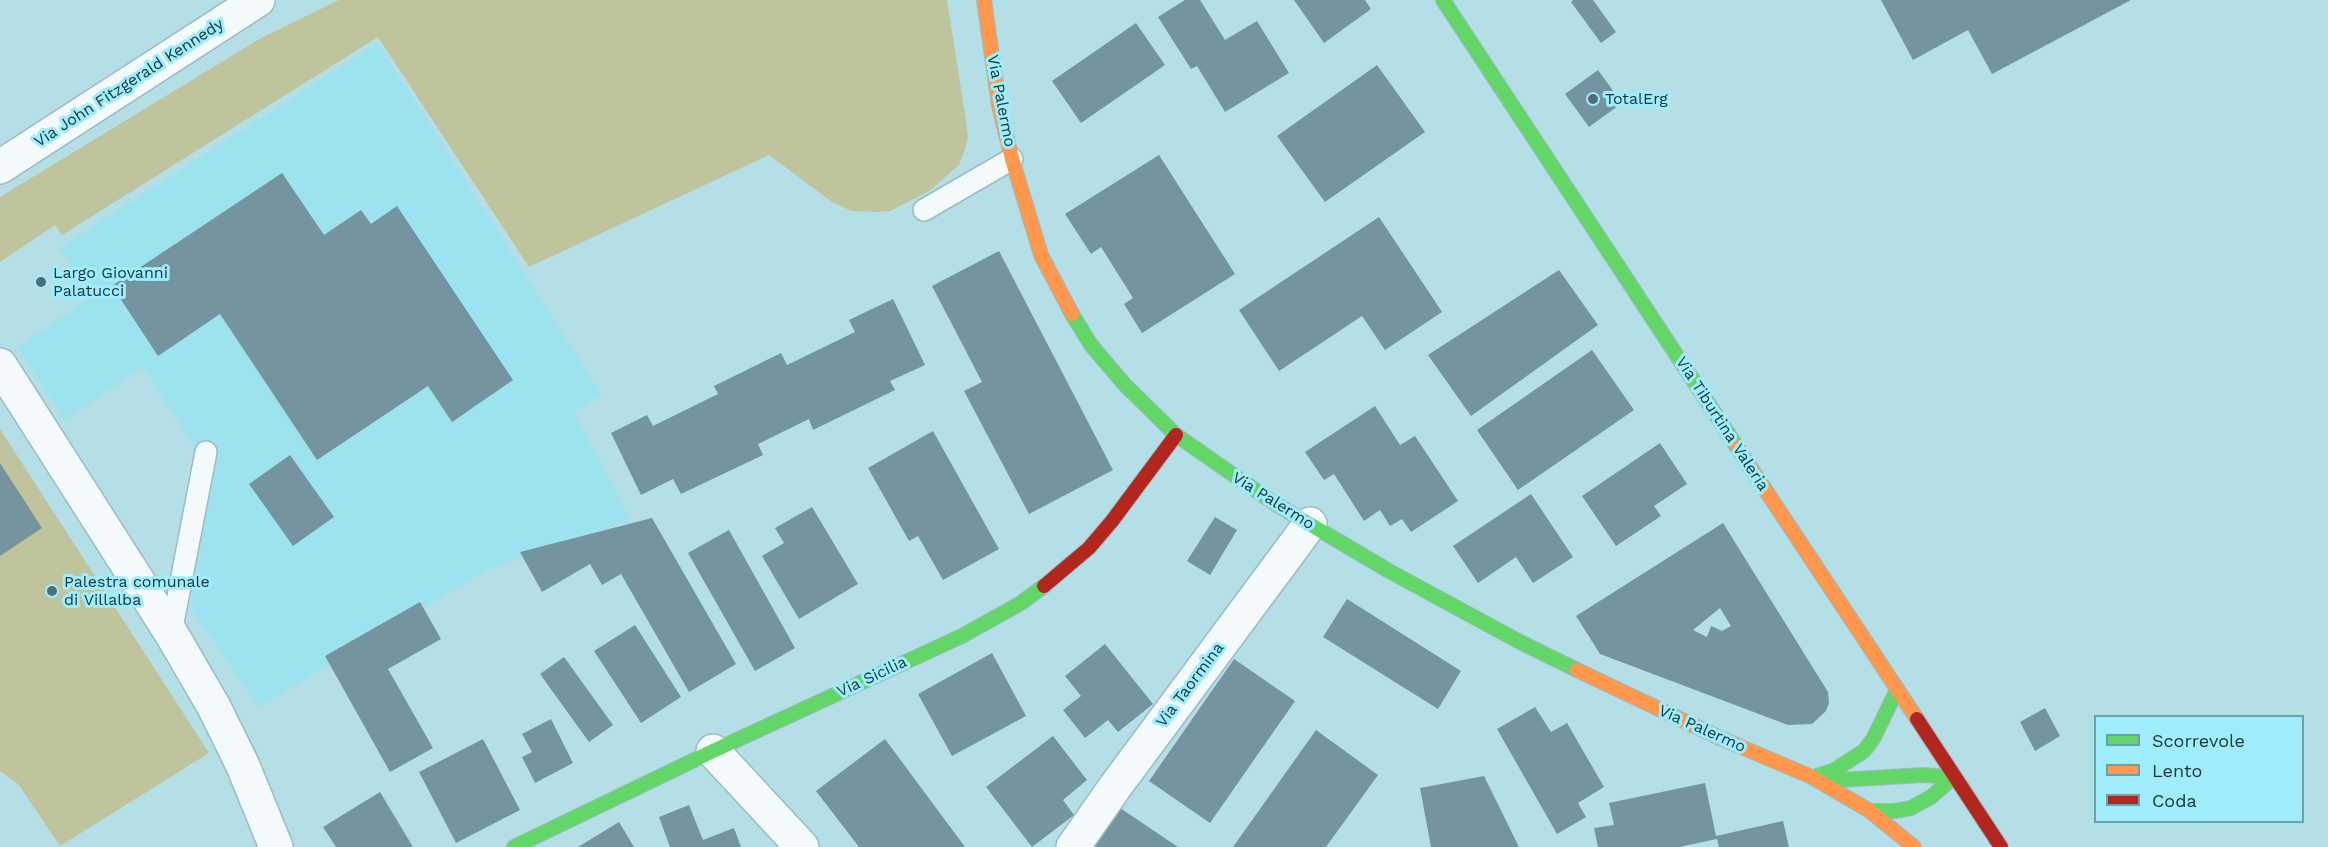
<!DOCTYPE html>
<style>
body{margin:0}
#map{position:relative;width:2328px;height:847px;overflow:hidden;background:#b4dfe7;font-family:"Work Sans",sans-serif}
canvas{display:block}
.legend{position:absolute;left:2094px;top:715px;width:210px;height:108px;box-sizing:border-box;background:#9fedfc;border:2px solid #67a3af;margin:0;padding:8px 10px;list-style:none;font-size:18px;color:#14353b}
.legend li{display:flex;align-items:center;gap:12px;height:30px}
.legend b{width:30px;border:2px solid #67a3af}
</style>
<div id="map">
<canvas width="2328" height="847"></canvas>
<ul class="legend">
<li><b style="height:8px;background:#63d668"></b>Scorrevole</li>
<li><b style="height:8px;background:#ff974d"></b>Lento</li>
<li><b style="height:8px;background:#b3261e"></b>Coda</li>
</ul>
</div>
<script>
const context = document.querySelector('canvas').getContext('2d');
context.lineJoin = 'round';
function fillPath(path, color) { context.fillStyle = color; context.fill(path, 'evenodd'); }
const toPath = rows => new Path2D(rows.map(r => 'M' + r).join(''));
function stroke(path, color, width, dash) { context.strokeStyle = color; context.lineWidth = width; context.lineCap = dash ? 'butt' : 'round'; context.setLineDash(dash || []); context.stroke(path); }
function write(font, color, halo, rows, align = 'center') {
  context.font = font + ' "Work Sans",sans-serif'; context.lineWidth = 6; context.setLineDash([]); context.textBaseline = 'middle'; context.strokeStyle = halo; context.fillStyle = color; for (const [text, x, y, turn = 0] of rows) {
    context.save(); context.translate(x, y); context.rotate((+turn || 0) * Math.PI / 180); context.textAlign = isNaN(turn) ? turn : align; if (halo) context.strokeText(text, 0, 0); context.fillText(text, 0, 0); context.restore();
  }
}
fillPath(toPath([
 [378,43,602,395,574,412,631,520,487,570,259,707,190,607,214,455,197,450,143,367,65,420,18,347,92,297,59,248]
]), '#9de2ef');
fillPath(toPath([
 [339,0,947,0,965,114,968,138,965,149,959,165,931,190,890,211,877,212,852,211,832,202,769,155,529,267,378,37,62,235,55,225,0,262,0,197,261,38],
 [0,429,209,753,60,846,18,784,0,771]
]), '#c0c49c');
fillPath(toPath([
 [1185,0,1200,0,1225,40,1257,21,1289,73,1225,112,1197,66,1191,69,1158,17],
 [1294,0,1365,0,1371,9,1324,43],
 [1573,0,1593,0,1616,32,1601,43,1571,2],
 [1881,0,2131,0,1992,74,1968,30,1913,60],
 [1136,23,1165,65,1081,123,1052,81],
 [1377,65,1425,132,1325,202,1277,136],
 [1598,70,1622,103,1589,127,1565,94],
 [1159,155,1235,274,1142,333,1124,304,1133,298,1101,247,1091,254,1065,214],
 [282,173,324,235,361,210,371,224,397,206,513,380,452,422,428,386,317,460,220,314,158,356,112,286],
 [1379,217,1442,312,1385,350,1362,316,1279,371,1239,310],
 [999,251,1113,470,1029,514,964,391,982,382,932,286],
 [1559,270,1598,325,1471,416,1428,355],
 [893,299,925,365,890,381,895,390,813,430,809,419,758,444,763,455,681,494,673,479,641,495,611,433,647,415,653,426,718,394,714,386,781,353,787,365,855,332,849,320],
 [1592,350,1634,410,1518,490,1477,430],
 [1375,406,1400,445,1415,436,1458,501,1411,532,1402,519,1390,526,1380,510,1364,521,1334,474,1324,480,1305,452],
 [933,431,999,549,943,580,918,536,909,541,868,468],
 [1660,443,1687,484,1654,506,1661,516,1616,546,1582,496],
 [290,455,334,517,293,546,249,484],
 [0,463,42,528,0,556],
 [1531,494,1573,557,1533,583,1516,557,1478,583,1453,546],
 [812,507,858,584,799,619,762,556,784,543,775,528],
 [1215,517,1237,530,1210,575,1187,561],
 [652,518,736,664,689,692,621,574,602,585,590,564,542,592,520,552],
 [1723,523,1828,692,1829,703,1826,711,1812,724,1788,725,1600,654,1576,616],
 [1720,608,1731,626,1722,631,1711,626,1707,637,1693,630],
 [729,530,795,648,755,671,688,553],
 [1347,599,1461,671,1438,709,1323,637],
 [420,602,441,639,388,669,433,748,390,772,325,656],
 [635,625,681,697,641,723,594,651],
 [1105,644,1153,704,1118,732,1108,720,1085,738,1063,710,1081,696,1065,676],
 [992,653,1026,716,952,756,918,694],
 [564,657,613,725,589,742,540,674],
 [1234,659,1295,701,1210,823,1149,781],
 [1535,707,1551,732,1567,723,1604,787,1578,803,1586,817,1557,834,1497,729],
 [2045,708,2060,736,2035,751,2020,722],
 [551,719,573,763,535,783,522,757,532,752,522,734],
 [1316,730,1378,775,1326,847,1233,847],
 [1053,736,1087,780,1063,800,1074,815,1032,847,986,787],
 [483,739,520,810,456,843,419,772],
 [885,739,965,847,859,847,816,791],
 [1484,776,1519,847,1431,847,1420,788],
 [1705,783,1716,836,1783,821,1789,847,1719,847,1717,839,1679,847,1598,847,1594,828,1614,825,1609,803],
 [380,792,413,847,336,847,323,827],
 [689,805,703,840,734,828,741,847,670,847,659,817],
 [1117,806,1178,847,1089,847],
 [619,822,634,847,578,847]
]), '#74959f');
const lane = toPath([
 [924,210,1012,159],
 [171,633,206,452]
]);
const street = toPath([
 [0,167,258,0],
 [0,365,171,633,214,707,243,766,276,847],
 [713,751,802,847],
 [1073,847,1115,787,1310,524]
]);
const fast = toPath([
 [1443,0,1737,447],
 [1072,314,1091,345,1125,385,1176,435,1274,503,1389,571,1520,642,1577,670],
 [1817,776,1833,771,1864,751,1873,739,1897,690],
 [1817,778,1840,780,1923,775,1954,777],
 [1870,811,1894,811,1911,808,1931,797,1954,777],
 [514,847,713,751,962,636,1021,603,1044,586]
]);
const slow = toPath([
 [984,0,999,105,1012,159,1041,255,1072,314],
 [1737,447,1917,719],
 [1577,670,1720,738,1812,777,1870,811,1914,847]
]);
const jam = toPath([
 [1044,586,1089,548,1112,521,1176,435],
 [1917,719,2001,847]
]);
stroke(lane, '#9abcc2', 24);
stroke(street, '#9abcc2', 36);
stroke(fast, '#9abcc2', 16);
stroke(slow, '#9abcc2', 16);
stroke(jam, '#9abcc2', 16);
stroke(lane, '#f4fafb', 21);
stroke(street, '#f4fafb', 33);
stroke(fast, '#63d668', 14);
stroke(slow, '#ff974d', 14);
stroke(jam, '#b3261e', 14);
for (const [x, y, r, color] of [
 [1593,99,6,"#4c7077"],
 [41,282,6,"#4c7077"],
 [52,591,6,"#4c7077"]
]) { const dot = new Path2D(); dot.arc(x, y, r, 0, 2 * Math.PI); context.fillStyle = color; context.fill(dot); stroke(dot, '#9fedfc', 2); }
write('16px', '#14353b', '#9fedfc', [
 ["Via John Fitzgerald Kennedy",129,83,-33],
 ["Via Palermo",1001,101,79],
 ["Via Tiburtina Valeria",1722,424,57],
 ["Via Palermo",1273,501,32],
 ["Via Sicilia",872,677,-25],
 ["Via Taormina",1190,685,-53],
 ["Via Palermo",1702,729,24]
]);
write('16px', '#14353b', '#9fedfc', [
 ["TotalErg",1605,99],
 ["Largo Giovanni",53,273],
 ["Palatucci",53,291],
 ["Palestra comunale",64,582],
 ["di Villalba",64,600]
], 'left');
</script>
